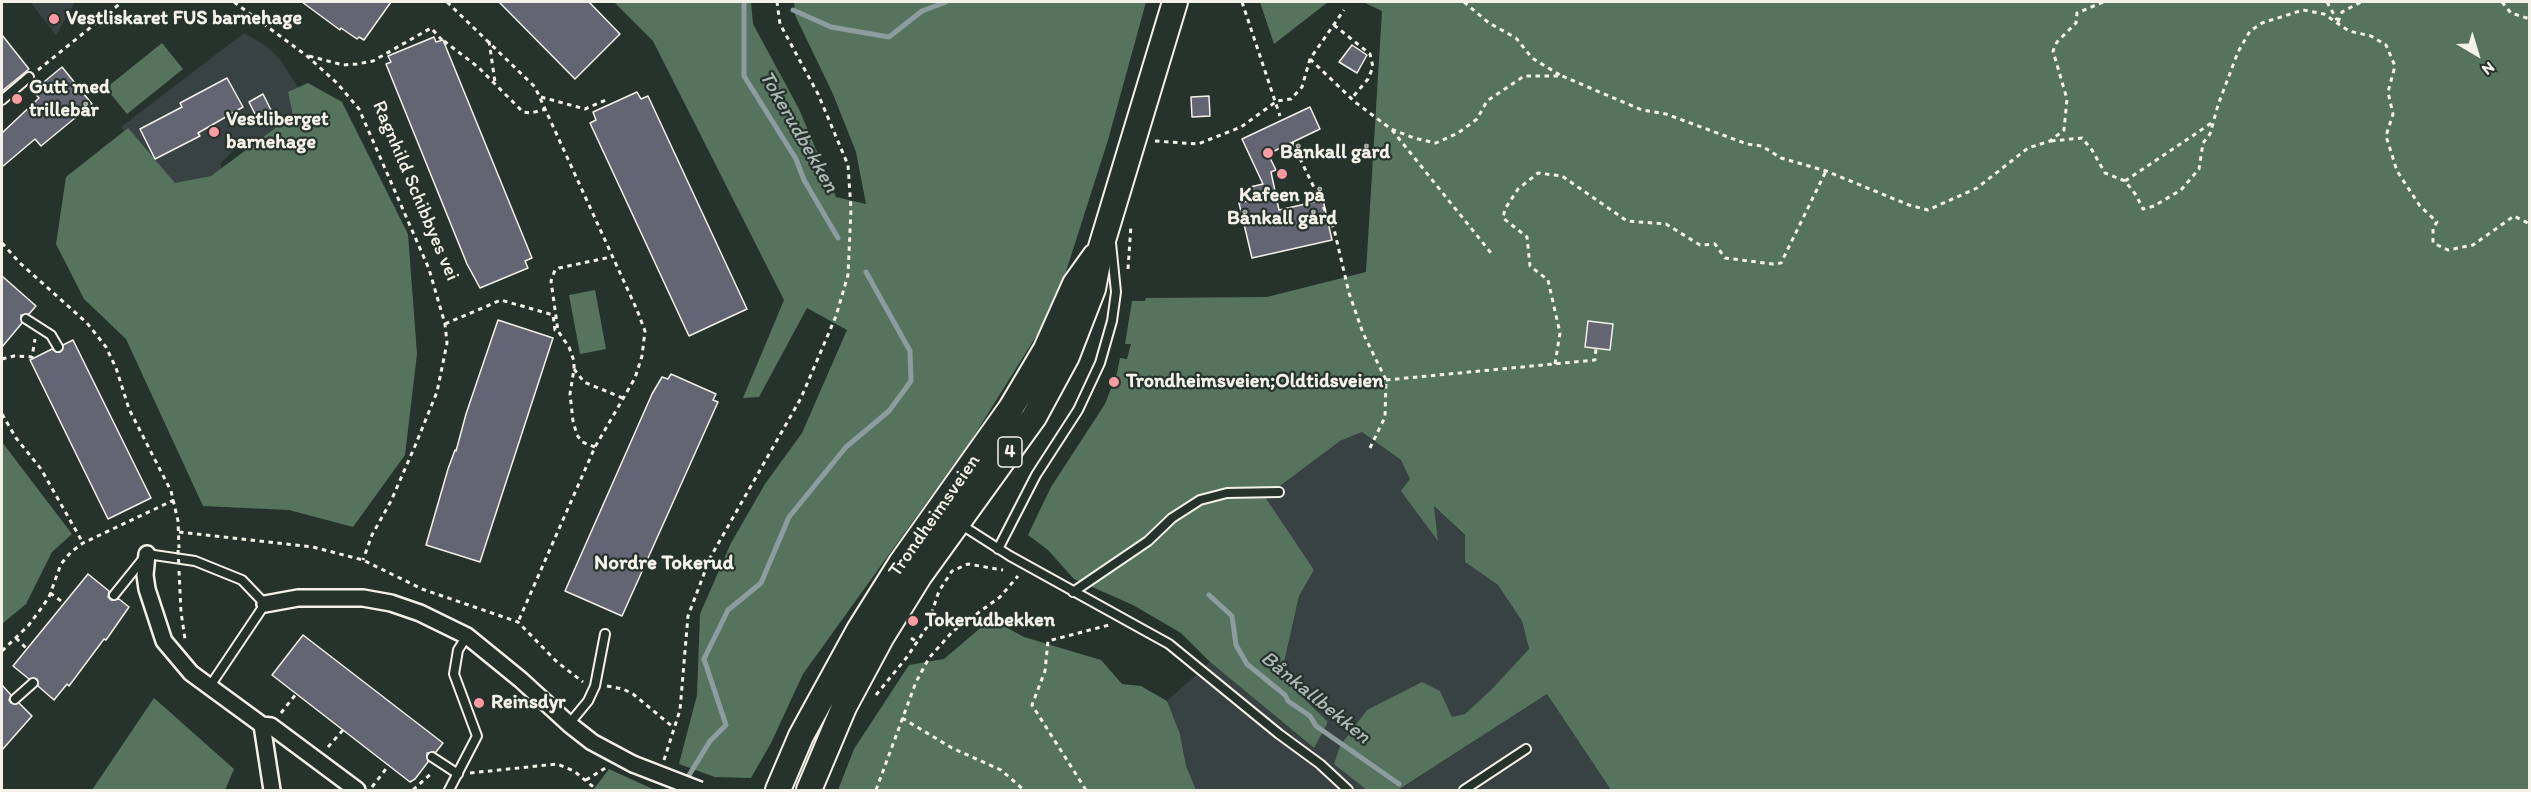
<!DOCTYPE html>
<meta charset="utf-8">
<style>
body{margin:0}
#map{position:relative;width:2531px;height:792px;overflow:hidden;background:#26332d;font-family:Itim,sans-serif}
canvas{display:block}
.frame{position:absolute;inset:0;border:3px solid #f4f1e8;pointer-events:none}
.north{position:absolute;left:2447px;top:24px;width:60px;height:60px;-webkit-text-stroke:4px #26332d;paint-order:stroke;rotate:142deg;font-size:16px;font-weight:700;line-height:24px;text-align:center;color:#f4f1e8}
.north::after{content:'';display:block;margin:auto;width:21px;height:27px;background:#f4f1e8;clip-path:polygon(50% 0,100% 100%,50% 72%,0 100%)}
</style>
<div id="map">
<canvas width="2531" height="792"></canvas>
<div class="frame"></div>
<div class="north">N</div>
</div>
<script>
const context = document.querySelector('canvas').getContext('2d');
context.lineJoin = 'round';
function fillPath(path, color) { context.fillStyle = color; context.fill(path, 'evenodd'); }
const toPath = rows => new Path2D(rows.map(r => 'M' + r).join(''));
function stroke(path, color, width, dash) { context.strokeStyle = color; context.lineWidth = width; context.lineCap = dash ? 'butt' : 'round'; context.setLineDash(dash || []); context.stroke(path); }
function write(font, color, halo, rows, align = 'center') {
  context.font = font + ' Itim,sans-serif'; context.lineWidth = 4.5; context.setLineDash([]); context.textBaseline = 'middle'; context.strokeStyle = halo; context.fillStyle = color; for (const [text, x, y, turn = 0] of rows) {
    context.save(); context.translate(x, y); context.rotate((+turn || 0) * Math.PI / 180); context.textAlign = isNaN(turn) ? turn : align; if (halo) context.strokeText(text, 0, 0); context.fillText(text, 0, 0); context.restore();
  }
}
fillPath(toPath([
 [30,2,75,2,56,35],
 [244,33,266,46,279,58,318,118,270,163,246,138,220,164,235,198,205,229,121,127],
 [1362,432,1402,461,1438,540,1434,506,1465,536,1465,562,1498,585,1522,621,1529,649,1492,689,1465,714,1452,717,1440,691,1334,763,1367,790,1196,790,1186,766,1180,734,1167,701,1210,662,1313,748,1328,722,1281,677,1299,596,1314,570,1264,497,1340,441],
 [1547,694,1611,790,1399,790]
]), '#394242');
fillPath(toPath([
 [614,2,751,2,753,24,799,109,836,197,866,204,856,152,833,94,795,15,794,2,1146,2,1108,140,1055,306,972,439,803,674,771,743,751,778,715,777,679,764,697,695,700,614,731,543,765,484,802,433,847,330,807,308,759,397,743,398,784,300,653,41],
 [1260,2,1328,2,1274,44],
 [1363,2,2529,2,2529,790,1611,790,1547,694,1398,790,1367,790,1334,764,1340,746,1367,710,1422,682,1440,691,1452,717,1465,714,1492,689,1529,649,1522,621,1498,585,1465,562,1465,535,1434,506,1438,541,1401,491,1410,479,1401,460,1362,432,1340,441,1265,497,1314,570,1299,596,1281,676,1328,722,1314,748,1210,662,1181,633,1133,605,1074,579,1048,550,1028,535,1051,487,1105,404,1117,373,1120,358,1127,359,1131,344,1125,344,1132,301,1145,301,1146,298,1267,297,1366,272,1382,11],
 [162,43,183,69,127,114,106,88],
 [308,83,342,102,408,234,417,354,405,455,353,527,289,510,203,506,126,339,84,299,56,244,66,177,128,128,175,183,211,176,293,115,288,92],
 [595,290,606,349,580,354,569,295],
 [2,442,72,534,52,552,26,604,2,624],
 [991,619,1024,637,1101,660,1122,684,1141,686,1167,701,1180,734,1186,766,1196,790,838,790,854,749,909,665,944,659],
 [154,698,234,769,225,790,92,790],
 [609,769,655,790,593,790]
]), '#56745d');
stroke(toPath([
 [744,2,744,76,796,159,804,180,838,238],
 [793,10,831,27,889,37,922,11,946,2],
 [1209,595,1232,616,1236,645,1247,664,1285,695,1288,701,1310,716,1316,726,1399,784],
 [680,790,710,741,726,725,704,659,728,610,761,583,789,517,846,447,889,411,911,381,910,351,866,272]
]), '#8d9d9f', 5);
const building = toPath([
 [302,2,391,2,364,40,359,37,357,39,341,28,340,30,302,2],
 [499,2,589,2,620,34,575,79,499,2],
 [2,35,29,69,2,91,2,35],
 [434,37,436,42,443,40,532,258,525,261,528,268,480,288,467,264,386,64,391,62,388,56,434,37],
 [1352,45,1367,55,1357,73,1339,62,1352,45],
 [62,67,92,104,41,146,35,139,2,167,2,133,39,98,33,91,62,67],
 [227,78,243,107,198,133,200,136,155,159,140,129,182,107,180,103,227,78],
 [637,92,641,99,648,96,747,309,689,336,590,123,596,120,593,112,637,92],
 [263,94,272,112,258,120,249,102,263,94],
 [1209,96,1210,116,1192,117,1191,97,1209,96],
 [1310,107,1320,129,1268,154,1276,170,1271,172,1279,210,1323,200,1332,240,1252,258,1239,203,1253,200,1250,187,1263,184,1242,139,1310,107],
 [2,276,36,306,29,314,21,315,22,323,2,347,2,276],
 [498,320,553,338,480,562,426,545,448,469,455,450,456,451,466,414,498,320],
 [1588,321,1613,324,1610,350,1585,347,1588,321],
 [73,340,151,498,108,519,30,360,52,349,56,352,60,352,63,345,73,340],
 [671,374,716,394,713,400,718,402,622,616,565,591,652,394,662,377,668,379,671,374],
 [88,574,109,591,108,597,111,600,119,599,129,607,106,640,104,639,69,686,67,684,54,700,38,686,37,679,29,679,13,666,88,574],
 [303,635,443,743,436,752,427,753,428,762,415,779,410,782,272,675,303,635],
 [2,685,11,695,9,700,11,703,19,703,32,716,2,750,2,685]
]);
fillPath(building, '#646572');
stroke(building, '#f4f1e8', 1.5);
const service = toPath([
 [2,100,29,77],
 [26,319,51,335,58,347],
 [960,524,1010,556,1169,644,1279,734,1320,764,1348,790],
 [998,549,1036,475,1078,410,1100,363,1112,321,1116,292,1111,243],
 [1073,592,1148,541,1172,518,1200,500,1227,493,1279,492],
 [114,595,147,554,195,561,242,580,265,604,210,686],
 [15,699,33,683],
 [569,724,588,701,595,686,605,634],
 [432,757,458,774],
 [449,790,477,736,454,674,458,650,467,636],
 [1464,790,1526,749]
]);
const minor = toPath([
 [147,554,145,575,147,589,164,641,191,673,262,725,271,726,357,790],
 [265,604,298,598,363,598,391,603,420,613,467,636,521,680,569,724,592,742,633,764],
 [262,725,272,790]
]);
const trunk = toPath([
 [778,790,801,736,859,630,901,563,1011,408,1046,349,1075,284,1095,256],
 [809,790,844,707,881,638,920,575,1034,417,1067,356,1093,289,1101,247,1175,2]
]);
stroke(service, '#f4f1e8', 12);
stroke(minor, '#f4f1e8', 20);
stroke(trunk, '#f4f1e8', 28);
stroke(toPath([
 [234,2,307,56,337,83,359,109,429,269,445,324,447,343,437,392,415,446,391,501,372,535,363,560],
 [447,2,535,87,637,310,645,331,642,356,635,378,595,447,518,622],
 [1242,2,1280,116],
 [1464,2,1489,23,1516,38,1532,58,1560,75],
 [2327,2,2337,20],
 [2502,2,2511,13,2530,19],
 [2338,22,2342,12,2361,2],
 [1334,25,1370,54,1373,67,1368,79,1352,98],
 [444,41,478,67,523,112,531,113,546,109],
 [489,41,495,82],
 [309,56,343,65,357,64,373,61,431,28,442,40],
 [1310,59,1355,102,1391,129,1414,138,1436,143,1458,133,1477,119,1487,101,1524,76,1562,76,1642,110,1666,114,1747,144,1762,146,1781,158,1826,171,1909,205,1928,210,1977,188,2028,148,2050,141,2064,130,2067,99,2053,51,2057,42,2076,23,2077,13,2103,2],
 [38,70,122,2],
 [541,97,585,109,608,99],
 [1392,130,1491,253],
 [1155,141,1198,144,1241,127,1277,101,1291,99,1302,87,1310,59,1344,10],
 [2051,141,2082,138,2092,150,2105,173,2125,181,2136,195,2143,209,2154,206,2181,190,2199,169,2203,143,2210,134,2218,105,2238,52,2250,31,2262,23,2303,10,2324,14,2349,31,2371,36,2386,45,2395,66,2388,92,2393,114,2386,136,2397,171,2420,206,2437,222,2433,228,2433,243,2448,250,2473,245,2514,216,2530,224],
 [1292,142,1334,229,1349,293,1363,333,1386,380,1385,417,1370,448],
 [2125,181,2213,122],
 [2,243,20,263,87,323,106,347,116,368,129,409,171,491,178,521,179,548],
 [1128,269,1131,225],
 [445,324,501,300,553,315,555,330,558,331],
 [2,359,14,356,32,357,35,339],
 [1555,364,1560,333,1548,280,1530,266,1527,237,1503,218,1505,209,1518,189,1538,173,1562,176,1627,221,1666,224,1700,245,1715,244,1725,258,1773,264,1781,263,1826,171],
 [574,369,584,382,625,399],
 [1386,380,1595,360,1596,348],
 [2,414,16,438,41,469,83,543],
 [595,447,582,442,577,435,573,421,570,394,574,369,574,361,569,347,558,331,551,281,555,270,559,268,611,257],
 [179,532,313,547,363,560,422,589,518,622,557,662,583,682],
 [179,571,181,612,185,639],
 [50,593,64,603],
 [16,638,27,649],
 [911,638,917,642],
 [2,651,28,626,40,610,49,597,61,564,71,552,83,543,174,500],
 [607,686,623,689,633,694,673,727],
 [876,695,907,657,927,627,939,591,952,571,968,564,1003,570],
 [281,713,296,694],
 [902,718,952,748,1001,770,1024,790],
 [328,747,343,730],
 [664,760,680,710,688,616,710,558,801,398,836,316,848,275,851,209,848,165,818,94,780,24,777,2],
 [470,773,557,764,574,771,597,790],
 [586,780,607,767],
 [372,787,389,765],
 [413,790,433,772],
 [876,790,916,682,929,658,953,631,1000,597,1018,576],
 [1086,790,1032,705,1045,671,1048,641,1109,625]
]), '#f4f1e8', 3, [4.5, 4.5]);
stroke(service, '#26332d', 8);
stroke(minor, '#26332d', 15);
stroke(trunk, '#26332d', 24);
const minorBridge = toPath([
 [633,764,700,790]
]);
stroke(minorBridge, '#f4f1e8', 20, []);
stroke(toPath([
 [1324,221,1333,215],
 [178,550,179,568]
]), '#f4f1e8', 3, [4.5, 4.5]);
stroke(minorBridge, '#26332d', 15);
for (const [x, y, r, color] of [
 [54,19,6,"#ff9aa2"],
 [17,99,6,"#ff9aa2"],
 [214,132,6,"#ff9aa2"],
 [1268,153,6,"#ff9aa2"],
 [1282,174,6,"#ff9aa2"],
 [1114,382,6,"#ff9aa2"],
 [913,621,6,"#ff9aa2"],
 [479,703,6,"#ff9aa2"]
]) { const dot = new Path2D(); dot.arc(x, y, r, 0, 2 * Math.PI); context.fillStyle = color; context.fill(dot); stroke(dot, '#26332d', 2); }
for (const [x, y, w] of [
 [1010,452,24]
]) { const box = new Path2D(); box.roundRect(x - w / 2, y - 15, w, 30, 4.5); context.fillStyle = '#26332d'; context.fill(box); stroke(box, '#f4f1e8', 1.5); }
write('bold 18px', '#f4f1e8', null, [
 ["4",1010,452]
]);
write('bold 20px', '#f4f1e8', '#26332d', [
 ["Vestliskaret FUS barnehage",66,19],
 ["Gutt med",29,88],
 ["trillebår",29,111],
 ["Vestliberget",226,120],
 ["barnehage",226,143],
 ["Bånkall gård",1280,153],
 ["Kafeen på",1282,196,"center"],
 ["Bånkall gård",1282,219,"center"],
 ["Trondheimsveien;Oldtidsveien",1126,382],
 ["Tokerudbekken",925,621],
 ["Reinsdyr",491,703]
], 'left');
write('20px', '#f4f1e8', '#26332d', [
 ["Ragnhild Schibbyes vei",415,191,67],
 ["Trondheimsveien",935,516,-55]
]);
write('italic 21px', '#afb9b7', '#26332d', [
 ["Tokerudbekken",798,132,60],
 ["Bånkallbekken",1315,698,39]
]);
write('bold 21px', '#f4f1e8', '#26332d', [
 ["Nordre Tokerud",664,564]
]);
</script>
